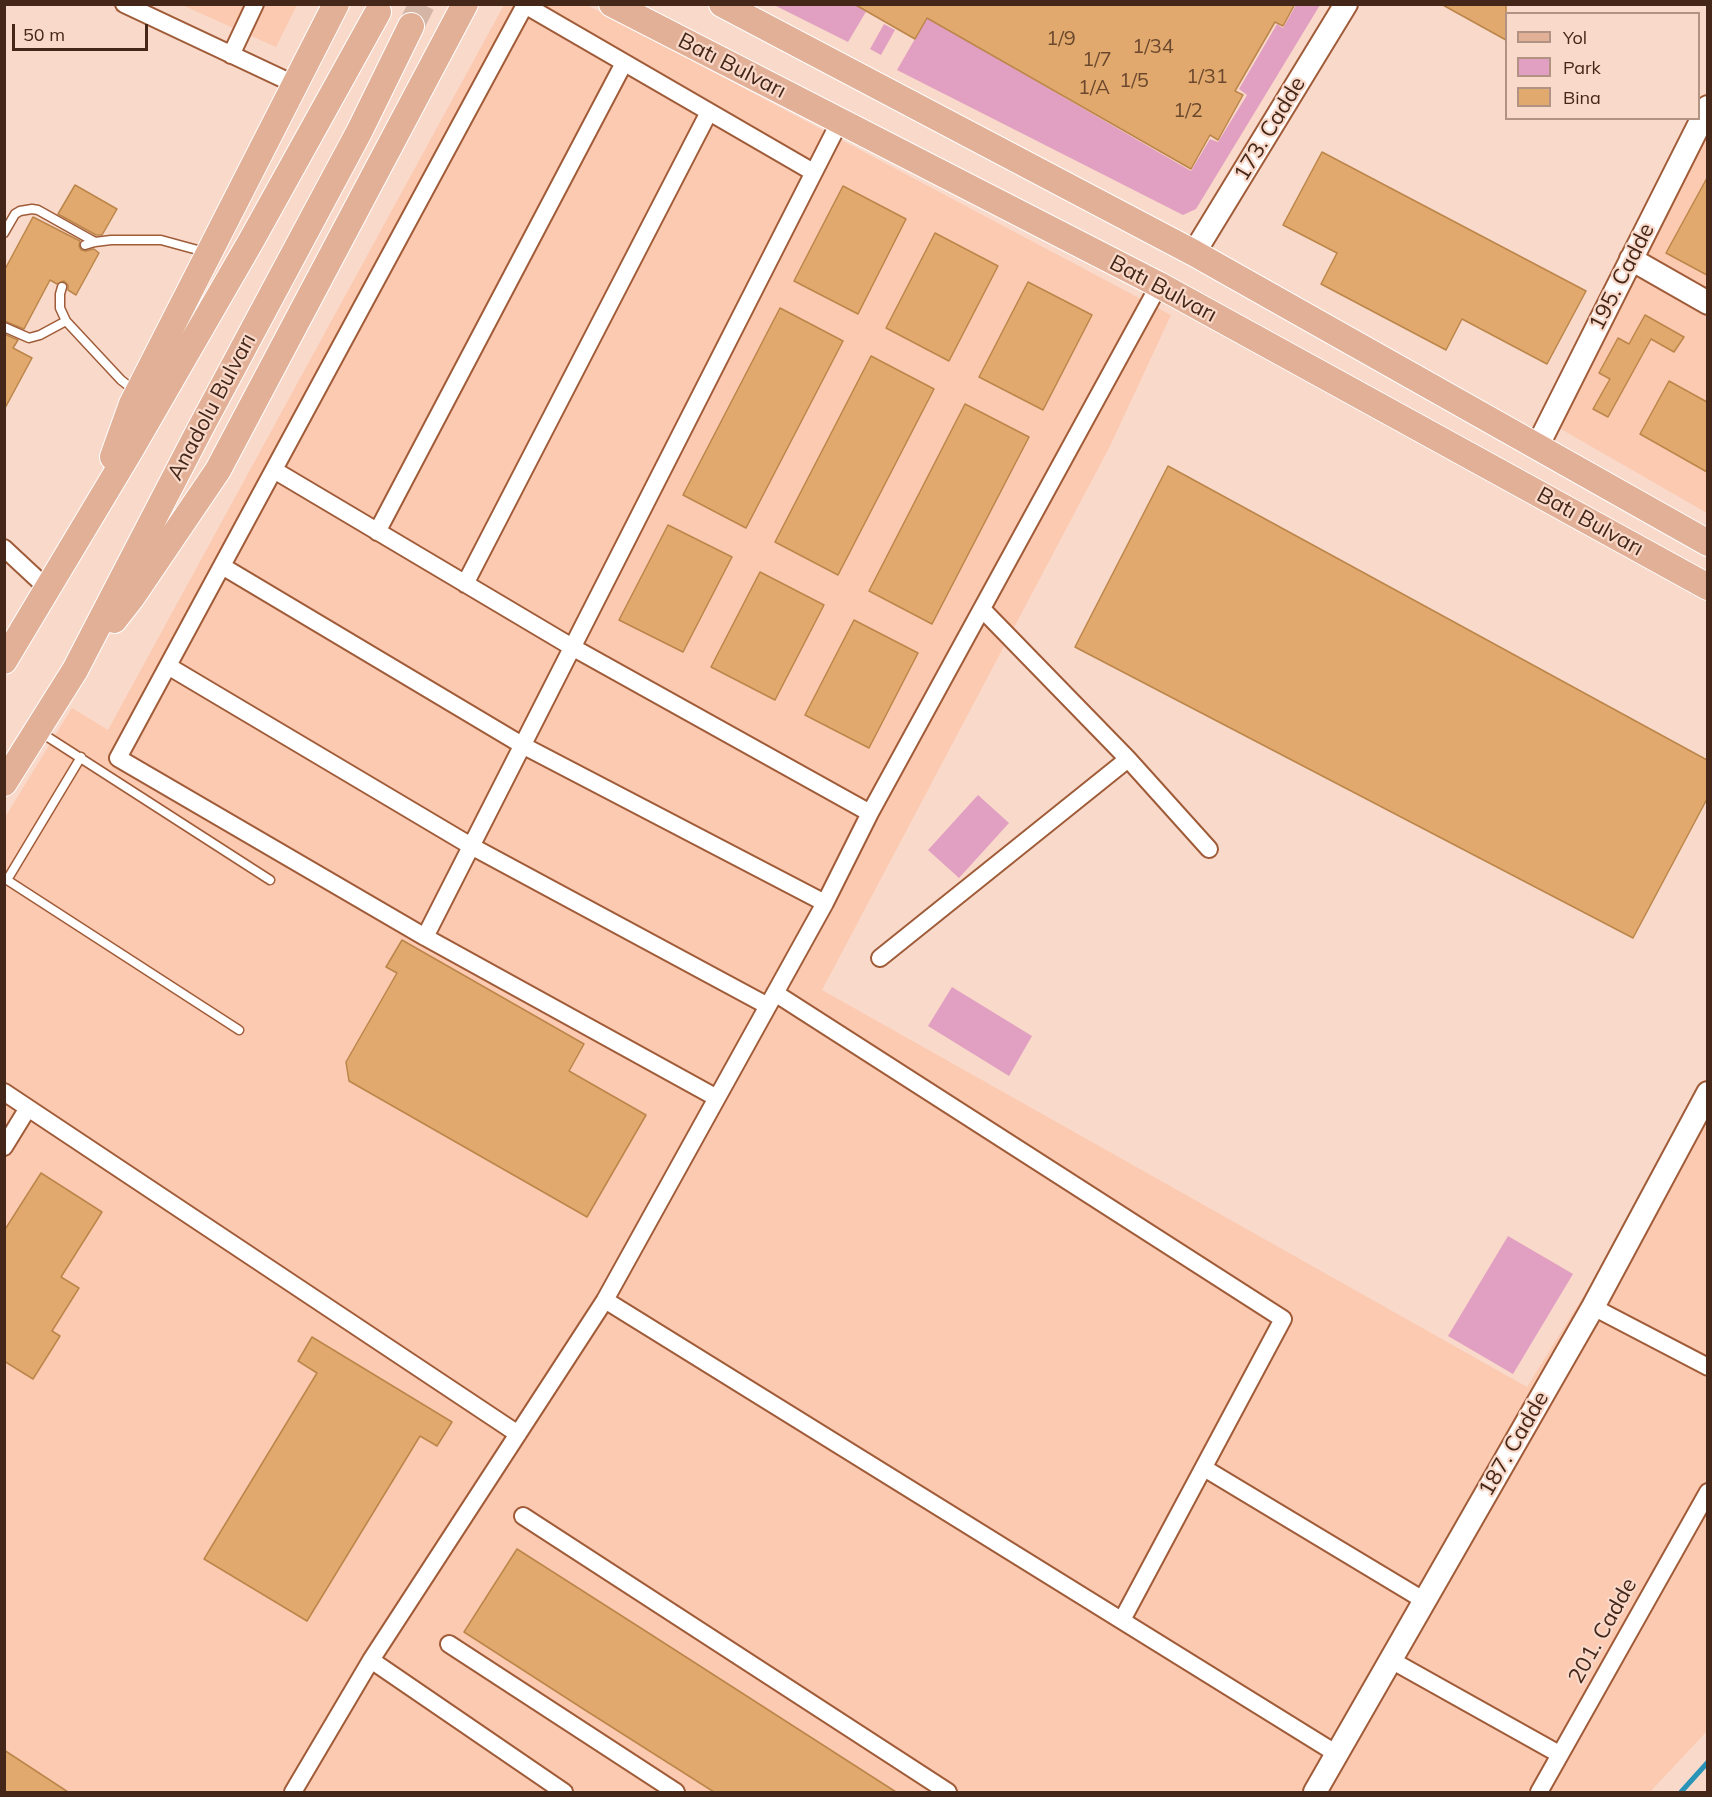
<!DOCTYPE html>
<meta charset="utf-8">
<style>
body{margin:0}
#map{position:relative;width:1712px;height:1797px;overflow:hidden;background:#f9d9ca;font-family:Mulish,sans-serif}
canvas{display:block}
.frame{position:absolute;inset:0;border:6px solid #442718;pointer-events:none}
.legend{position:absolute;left:1505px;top:12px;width:195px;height:108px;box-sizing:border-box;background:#f9d9ca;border:2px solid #b19283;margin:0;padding:8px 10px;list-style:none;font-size:18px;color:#442718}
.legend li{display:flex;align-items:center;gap:12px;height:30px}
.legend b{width:30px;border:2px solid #b19283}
.scale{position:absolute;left:12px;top:24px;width:136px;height:27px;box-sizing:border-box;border:3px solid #442718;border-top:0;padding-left:8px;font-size:18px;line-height:21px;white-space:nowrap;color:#442718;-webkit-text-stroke:4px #f9d9ca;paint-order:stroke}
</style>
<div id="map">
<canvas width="1712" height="1797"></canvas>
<div class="frame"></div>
<ul class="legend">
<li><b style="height:8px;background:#e2b097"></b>Yol</li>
<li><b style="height:16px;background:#e1a0c1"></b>Park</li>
<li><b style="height:16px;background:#e1a96d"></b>Bina</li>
</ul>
<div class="scale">50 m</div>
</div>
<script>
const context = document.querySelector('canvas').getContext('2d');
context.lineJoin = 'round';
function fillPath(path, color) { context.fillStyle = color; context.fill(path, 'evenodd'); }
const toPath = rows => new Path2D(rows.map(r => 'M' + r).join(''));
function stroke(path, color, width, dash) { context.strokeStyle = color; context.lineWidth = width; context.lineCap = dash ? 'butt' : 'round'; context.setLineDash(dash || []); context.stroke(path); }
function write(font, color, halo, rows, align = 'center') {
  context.font = font + ' Mulish,sans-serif'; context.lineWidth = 4.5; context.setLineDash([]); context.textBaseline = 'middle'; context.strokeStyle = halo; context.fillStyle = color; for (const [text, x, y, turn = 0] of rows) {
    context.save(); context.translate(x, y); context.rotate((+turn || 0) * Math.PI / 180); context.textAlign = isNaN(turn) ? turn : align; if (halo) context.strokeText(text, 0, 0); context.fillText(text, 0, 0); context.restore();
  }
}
fillPath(toPath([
 [182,5,297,5,276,47],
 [504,5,587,5,1171,315,1109,448,822,990,1527,1387,1707,1097,1707,1731,1650,1792,5,1792,4,819,72,708,108,730],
 [1707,111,1707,513,1540,417]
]), '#fcc9b1');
fillPath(toPath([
 [774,5,870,5,848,42],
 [1296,5,1320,5,1196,209,1183,215,897,70,927,18,1191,171,1210,139,1218,142,1247,95,1239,89,1277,24,1283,28],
 [884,24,895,30,881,55,870,49],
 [978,795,1009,823,959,878,928,850],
 [952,987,1032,1036,1009,1076,928,1026],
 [1508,1236,1573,1274,1513,1374,1448,1336]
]), '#e1a0c1');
stroke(toPath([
 [1681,1792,1708,1762]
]), '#2a93b8', 5);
const building = toPath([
 [854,4,1295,4,1283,26,1275,22,1235,91,1243,95,1218,140,1210,135,1191,169,927,18,915,39,854,4],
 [1441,4,1506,4,1506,40,1441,4],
 [1322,152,1586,291,1547,364,1462,319,1446,350,1321,284,1337,253,1283,225,1322,152],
 [1707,178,1707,275,1666,253,1707,178],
 [75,185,117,209,102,235,96,235,58,214,75,185],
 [843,186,906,219,858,314,794,281,843,186],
 [33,217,80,241,79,246,81,250,86,251,94,249,99,253,76,295,68,290,68,285,64,281,57,284,50,280,24,329,4,321,4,271,33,217],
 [935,233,998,266,949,361,886,328,935,233],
 [1028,282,1092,315,1043,410,979,377,1028,282],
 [780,308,843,341,746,528,683,495,780,308],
 [1645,315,1684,337,1674,352,1651,339,1608,417,1593,409,1610,379,1599,373,1618,338,1629,344,1645,315],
 [4,334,18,340,13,348,32,358,4,410,4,334],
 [871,356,934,389,838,575,775,542,871,356],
 [1669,381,1707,402,1707,472,1640,434,1669,381],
 [965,404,1029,437,932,624,869,591,965,404],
 [1168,466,1707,760,1707,799,1633,938,1075,647,1168,466],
 [668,525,732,557,683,652,619,620,668,525],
 [760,572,824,605,775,700,711,667,760,572],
 [854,620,918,653,869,748,805,715,854,620],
 [402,940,584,1044,569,1071,646,1115,587,1217,349,1081,346,1062,397,973,386,967,402,940],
 [41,1173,102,1212,61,1277,79,1288,52,1331,60,1336,33,1379,4,1361,4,1231,41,1173],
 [312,1337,452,1422,437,1446,420,1436,307,1621,204,1559,317,1373,298,1361,312,1337],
 [517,1549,647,1632,896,1792,714,1792,585,1710,464,1632,517,1549],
 [4,1750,68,1792,4,1792,4,1750]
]);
fillPath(building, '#e1a96d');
stroke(building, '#bc864a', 1.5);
stroke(toPath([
 [411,26,422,4]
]), '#d5b5a6', 26, [26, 13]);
const lane = toPath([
 [4,233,15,214,20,211,32,209,38,210,95,242],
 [85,245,95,242,111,240,161,240,205,252],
 [62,287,60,294,60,308,66,321,121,380,135,391],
 [4,327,29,338,40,335,66,321],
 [40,732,270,880],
 [4,878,239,1030],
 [7,880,81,757]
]);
const street = toPath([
 [124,4,294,84],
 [231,55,255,4],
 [274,470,572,647,870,813],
 [377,532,624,63],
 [4,548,48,589],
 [222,566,522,745,825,903],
 [465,584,709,112],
 [982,609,1128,759,1209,849],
 [168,666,471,846,768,1006],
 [425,937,840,121],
 [880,958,1128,759],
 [775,993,1283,1319,1122,1620],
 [4,1092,518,1434],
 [717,1098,425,937,118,758,525,5,813,172],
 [4,1147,28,1108],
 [605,1300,1337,1754],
 [1593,1307,1708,1367],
 [1204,1468,1425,1601],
 [523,1516,948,1792],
 [449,1644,676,1792],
 [371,1660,564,1792],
 [1391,1660,1559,1754],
 [293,1792,371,1660,605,1300,825,903,870,813,1159,285],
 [1539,1792,1708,1492]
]);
const secondary = toPath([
 [1194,253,1346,4],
 [1631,259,1708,303],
 [1537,447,1708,107],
 [1315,1792,1593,1307,1708,1093]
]);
const primary = toPath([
 [612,4,1159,285,1708,587],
 [722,4,1194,253,1708,543],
 [113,457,132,404,336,4],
 [114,620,132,597,218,470,465,4],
 [4,661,131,449,251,241,378,12],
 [4,783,75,670,200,429,359,132,411,26]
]);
stroke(lane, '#a05c39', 11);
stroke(street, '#a05c39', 20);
stroke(secondary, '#a05c39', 26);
stroke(primary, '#fff', 28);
stroke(lane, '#fff', 8);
stroke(street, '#fff', 16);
stroke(secondary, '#fff', 22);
stroke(primary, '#e2b097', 26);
write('20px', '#6b482d', null, [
 ["1/9",1061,39],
 ["1/34",1153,47],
 ["1/7",1097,60],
 ["1/31",1207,77],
 ["1/5",1134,81],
 ["1/A",1094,88],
 ["1/2",1188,111]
]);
write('22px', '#442718', '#f9d9ca', [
 ["Batı Bulvarı",732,66,27],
 ["173. Cadde",1270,129,-59],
 ["195. Cadde",1622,277,-63],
 ["Batı Bulvarı",1163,289,28],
 ["Anadolu Bulvarı",212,407,-62],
 ["Batı Bulvarı",1590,522,29],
 ["187. Cadde",1514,1444,-60],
 ["201. Cadde",1603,1631,-61]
]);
</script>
